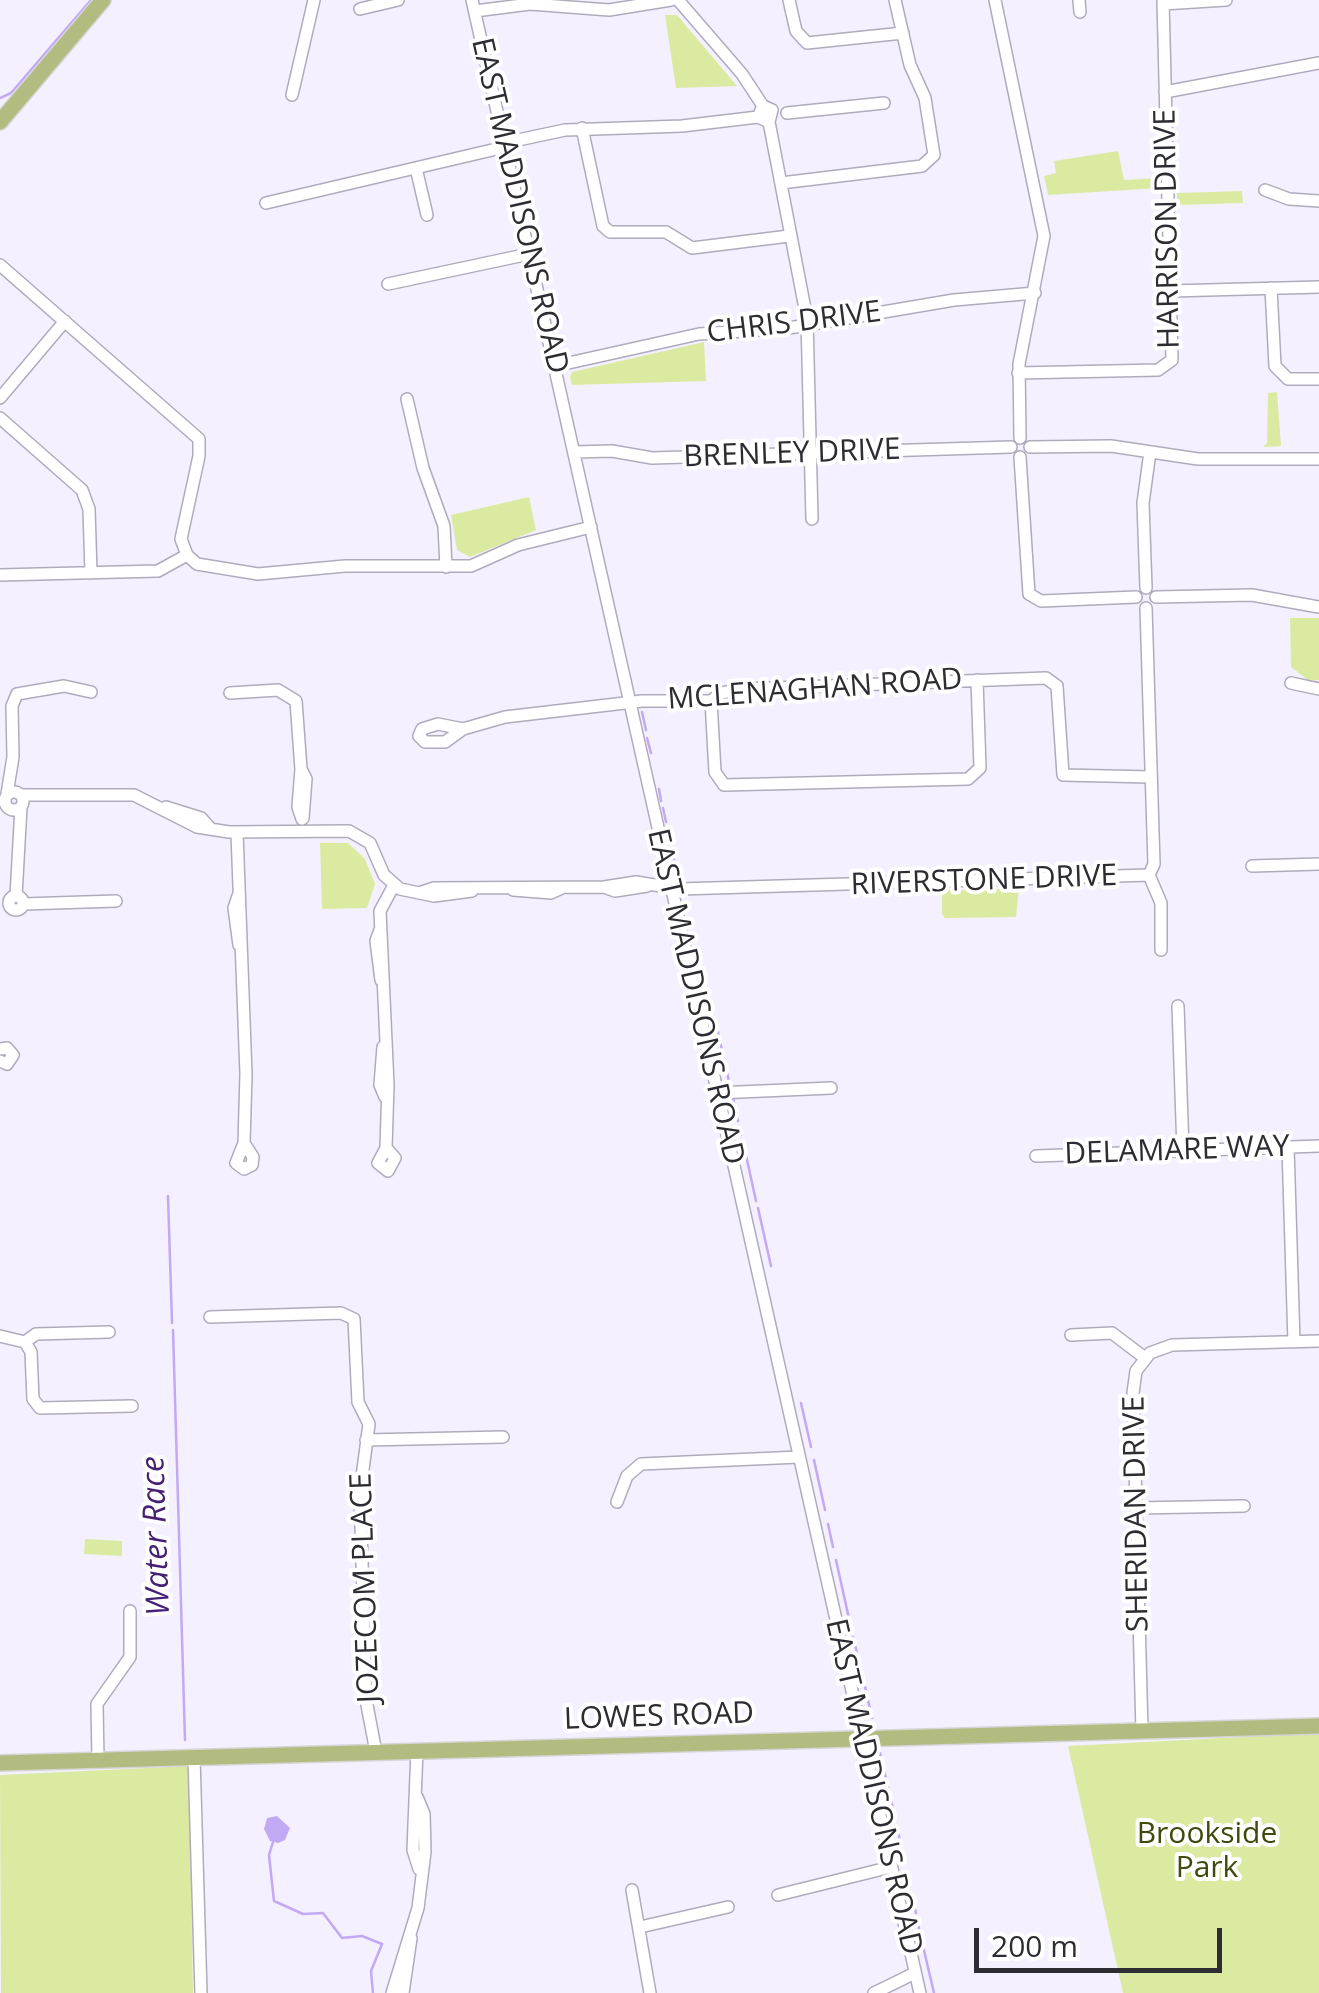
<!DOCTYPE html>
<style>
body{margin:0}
#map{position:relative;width:1319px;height:1993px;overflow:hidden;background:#f5f0ff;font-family:"Open Sans",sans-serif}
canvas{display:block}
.scale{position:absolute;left:974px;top:1928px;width:248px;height:45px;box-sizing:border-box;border:5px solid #2e2c33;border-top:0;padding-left:12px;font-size:30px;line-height:35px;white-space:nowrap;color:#2e2c33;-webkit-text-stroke:8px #fff;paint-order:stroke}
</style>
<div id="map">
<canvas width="1319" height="1993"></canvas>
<div class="scale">200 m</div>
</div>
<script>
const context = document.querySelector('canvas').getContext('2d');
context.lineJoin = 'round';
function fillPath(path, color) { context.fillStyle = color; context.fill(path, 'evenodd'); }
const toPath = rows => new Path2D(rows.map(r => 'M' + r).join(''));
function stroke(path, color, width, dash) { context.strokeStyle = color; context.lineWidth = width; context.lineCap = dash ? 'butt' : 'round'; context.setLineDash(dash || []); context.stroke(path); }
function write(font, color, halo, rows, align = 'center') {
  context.font = font + ' "Open Sans",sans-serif'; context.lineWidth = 8; context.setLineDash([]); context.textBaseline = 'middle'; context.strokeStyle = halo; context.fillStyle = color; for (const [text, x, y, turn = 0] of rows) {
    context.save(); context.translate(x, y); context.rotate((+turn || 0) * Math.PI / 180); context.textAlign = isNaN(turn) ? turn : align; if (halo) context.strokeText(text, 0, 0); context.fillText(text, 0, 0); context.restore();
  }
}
fillPath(toPath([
 [665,15,677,15,737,86,676,88],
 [1118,151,1124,180,1159,178,1159,188,1048,195,1044,176,1056,173,1054,161],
 [1242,191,1243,203,1177,205,1177,193],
 [704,342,706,381,572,385,570,377,572,372],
 [1277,392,1281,446,1263,447,1267,443,1268,393],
 [529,497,536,530,470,557,457,550,451,515],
 [1290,618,1319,618,1319,680,1309,681,1291,667],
 [320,843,348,843,365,859,375,884,367,908,322,909],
 [1019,888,1016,917,945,918,942,914,942,891],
 [85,1539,122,1541,122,1556,84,1554],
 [1319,1733,1319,1993,1123,1993,1068,1746],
 [189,1766,193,1993,1,1993,0,1775]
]), '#daeba1');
fillPath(toPath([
 [277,1816,290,1828,285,1840,278,1843,270,1841,264,1829,267,1818]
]), '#c2a9f4');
stroke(toPath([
 [0,98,11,93,91,0],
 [642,712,646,730],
 [647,738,651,753],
 [659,789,661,801],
 [663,808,666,822],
 [668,829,671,842],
 [673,855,677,872],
 [710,1009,716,1026],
 [718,1032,730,1086],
 [733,1098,738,1121],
 [739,1127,741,1135],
 [744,1146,756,1201],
 [168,1196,172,1323],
 [758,1208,771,1266],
 [173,1330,185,1740],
 [801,1403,811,1447],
 [814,1460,825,1510],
 [828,1524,833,1547],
 [836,1560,850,1623],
 [853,1637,857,1653],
 [859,1660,872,1718],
 [880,1753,895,1817],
 [897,1827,904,1860],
 [273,1842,269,1855,274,1901,303,1914,323,1913,342,1938,362,1936,382,1944,371,1971,373,1993],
 [907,1872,910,1887],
 [912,1897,916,1913],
 [917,1919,921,1938],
 [923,1946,934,1993]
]), '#c2a9f4', 2.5);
const minor = toPath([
 [472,0,920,1993],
 [678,0,742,74,763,106,772,110,769,122,758,117,763,106],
 [789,0,796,31,807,43,903,33],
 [995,0,1044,236,1019,364,1020,438],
 [1079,0,1080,12],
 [1163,4,1226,0],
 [360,9,398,0],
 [475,11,530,4,609,10,671,0],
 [1165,92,1319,63],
 [292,95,314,0],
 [787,113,884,103],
 [769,122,807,319,812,519],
 [582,128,603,226,610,232,666,232,692,248,789,236],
 [504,143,565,130,682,126,758,117],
 [416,168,427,215],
 [781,183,922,166,934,155,925,98,910,65,895,0],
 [1265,190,1289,199,1319,201],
 [266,203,505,147],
 [0,265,199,439,199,456,181,539,187,555,197,564,258,574,345,566,471,566,518,545,591,527],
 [388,284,529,254],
 [1271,288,1275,366,1288,379,1319,379],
 [1171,291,1319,287],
 [555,366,699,334,789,328,954,300,1035,293],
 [1018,373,1158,370,1172,360,1163,0],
 [0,398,65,321],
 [407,399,423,468,444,526,446,567],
 [0,418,82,490,89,509,91,573],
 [1030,447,1111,446,1198,459,1319,459],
 [574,452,612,451,652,458,1011,447],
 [1020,457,1029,594,1041,601,1136,597],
 [0,575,158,571,187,555],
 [1146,588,1143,503,1150,452],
 [1156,597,1252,595,1319,607],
 [1291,683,1319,689],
 [230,693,278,690,296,701,301,769,298,807,302,819],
 [711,701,715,772,724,785,968,779,980,768,977,680],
 [463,729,438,724,422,729,419,736,425,742,445,742,463,729,505,717,642,701,711,701,721,693,744,689,1046,678,1057,686,1063,775,1151,777],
 [301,769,306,779,303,818],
 '5 801a9 9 0 1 1 18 0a9 9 0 1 1-18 0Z',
 [7,794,13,757,12,706,17,694,64,686,91,692],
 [21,795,134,795,197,827,229,832,349,831,370,843,384,875,400,889,434,896,472,891],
 [166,807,201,818,210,828],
 [237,833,246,1074,244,1143,236,1163,244,1169,252,1165,253,1157,244,1143],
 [1252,866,1319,864],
 [1149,875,1161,903,1161,950],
 [604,887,615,891,647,886],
 [513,890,551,893,562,888],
 [422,892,434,888,604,887,636,882,679,889,1149,875,1154,864,1146,608],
 '9 903a7 7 0 1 1 14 0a7 7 0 1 1-14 0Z',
 [16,896,21,807],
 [238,896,234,908,239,945],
 [23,904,116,901],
 [380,930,376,941,381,980],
 [1178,1006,1183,1150],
 [383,1047,380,1085,385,1097],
 [0,1049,7,1048,13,1055,7,1064,0,1061],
 [717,1093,831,1088],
 [1288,1147,1294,1342],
 [386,1148,395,1158,388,1171,378,1163,386,1148,388,1085,380,911,394,885],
 [1036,1156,1319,1146],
 [210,1317,341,1313,354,1319,358,1402,369,1424,360,1492,366,1700,376,1752],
 [1071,1335,1112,1333,1145,1358],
 [0,1336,25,1342,36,1334,109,1332],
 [25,1342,31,1352,33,1399,40,1408,132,1406],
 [366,1440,503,1437],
 [617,1502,627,1476,641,1464,799,1457],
 [1136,1508,1244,1506],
 [1142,1731,1133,1393,1136,1371,1150,1353,1172,1345,1319,1341],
 [417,1750,413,1850,419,1869],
 [194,1757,201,1993],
 [98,1760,97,1704,130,1657,130,1611],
 [632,1890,650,1993],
 [778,1895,891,1867],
 [640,1927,728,1907],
 [392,1993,418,1908,425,1852,424,1814,417,1797],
 [403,1993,411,1938],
 [874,1993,915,1973]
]);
const major = toPath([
 [0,122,103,0],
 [0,1763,1319,1726]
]);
stroke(minor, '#b0abbc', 14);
stroke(major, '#d5d5d6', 18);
stroke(minor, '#fff', 11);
stroke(major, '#b2bc80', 15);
write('30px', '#2e2c33', '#fff', [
 ["EAST MADDISONS ROAD",519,206,77],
 ["HARRISON DRIVE",1168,229,-91],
 ["CHRIS DRIVE",794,323,-7],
 ["BRENLEY DRIVE",792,454,-2],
 ["MCLENAGHAN ROAD",815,690,-4],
 ["RIVERSTONE DRIVE",984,881,-2],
 ["EAST MADDISONS ROAD",695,997,77],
 ["DELAMARE WAY",1177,1151,-2],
 ["SHERIDAN DRIVE",1137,1514,-91],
 ["JOZECOM PLACE",366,1588,-92],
 ["LOWES ROAD",659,1717,-2],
 ["EAST MADDISONS ROAD",873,1787,77]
]);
write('30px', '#3f4a0d', '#fff', [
 ["Brookside",1207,1834],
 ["Park",1207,1868]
]);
write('italic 32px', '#452074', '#fff', [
 ["Water Race",157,1536,-92]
]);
</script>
